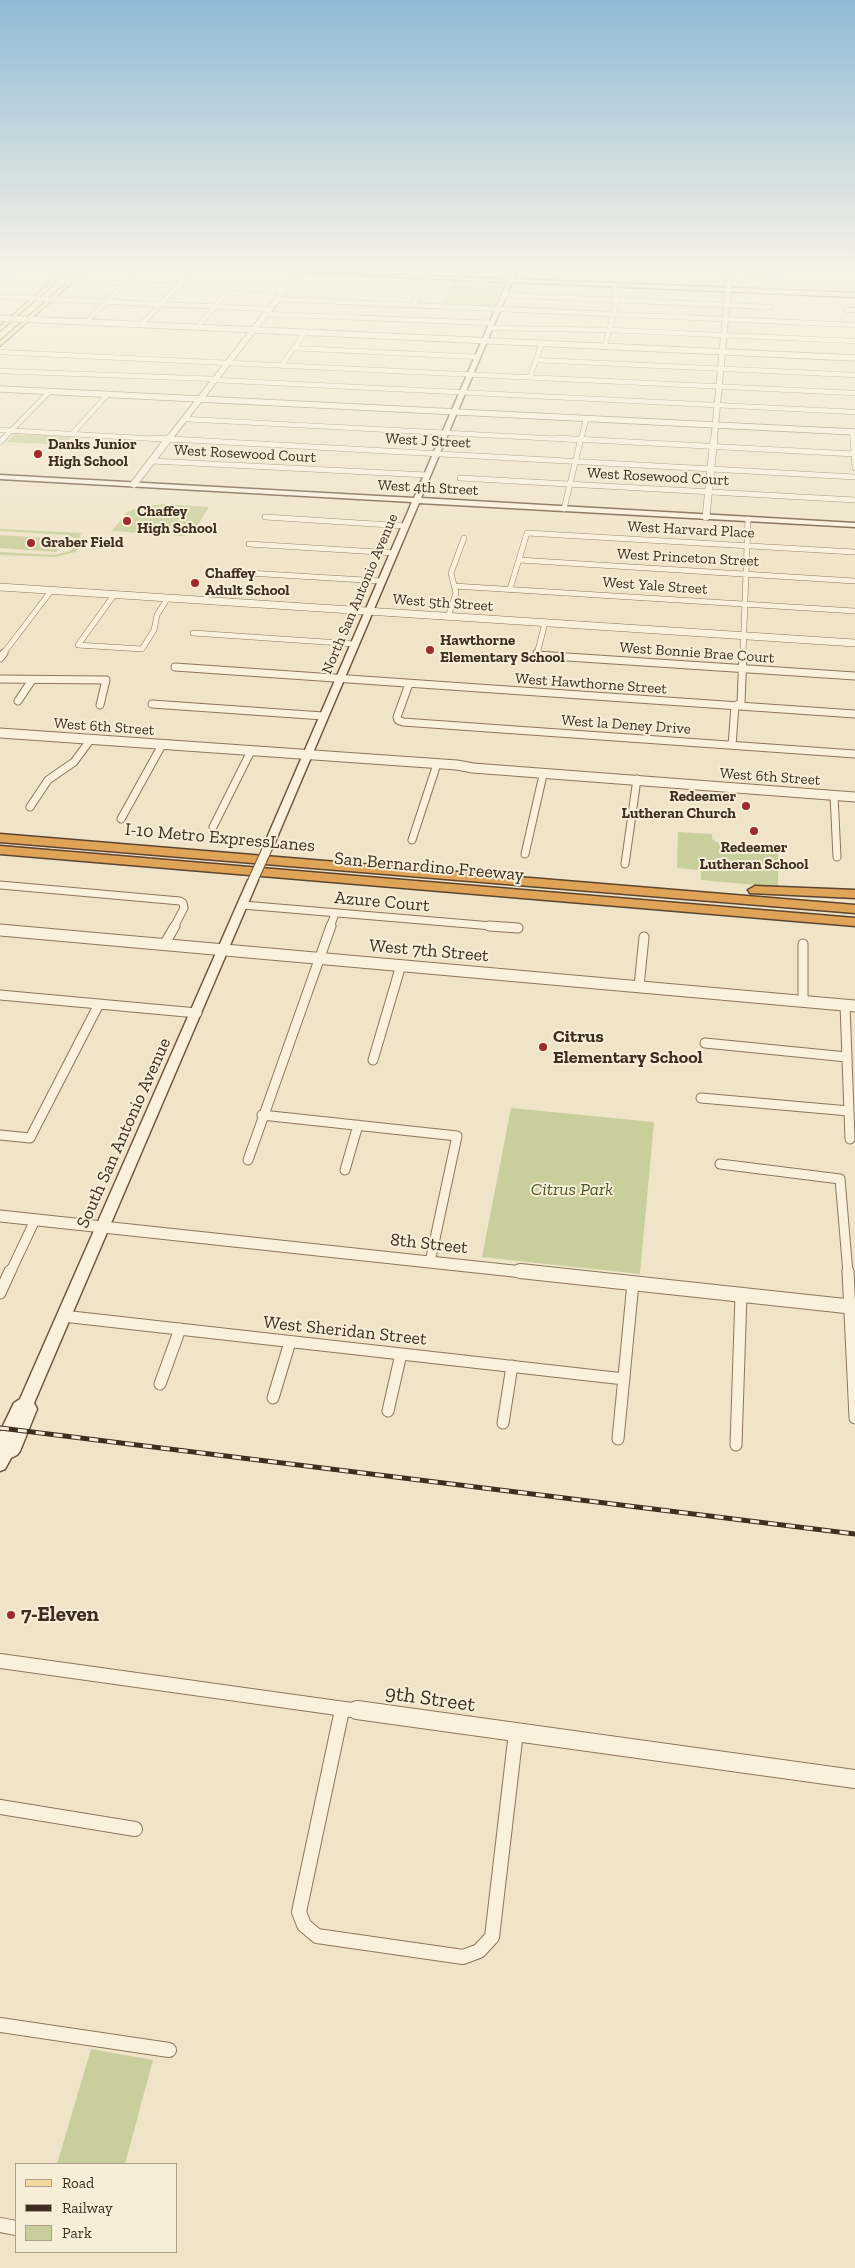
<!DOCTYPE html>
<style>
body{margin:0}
#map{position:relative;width:855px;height:2268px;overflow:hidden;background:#f0e4c8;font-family:"Zilla Slab",serif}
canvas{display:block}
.legend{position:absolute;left:15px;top:2163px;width:162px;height:90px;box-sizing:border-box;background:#f7eed8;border:1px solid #ada18e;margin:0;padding:6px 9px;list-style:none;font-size:15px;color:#3d2e20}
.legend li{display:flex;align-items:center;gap:10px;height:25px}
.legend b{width:25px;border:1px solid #ada18e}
</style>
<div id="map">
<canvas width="855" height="2268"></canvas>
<ul class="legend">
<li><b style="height:6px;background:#f3d9a0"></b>Road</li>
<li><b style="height:6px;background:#3d2e20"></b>Railway</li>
<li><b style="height:14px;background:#c9cf9b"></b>Park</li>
</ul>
</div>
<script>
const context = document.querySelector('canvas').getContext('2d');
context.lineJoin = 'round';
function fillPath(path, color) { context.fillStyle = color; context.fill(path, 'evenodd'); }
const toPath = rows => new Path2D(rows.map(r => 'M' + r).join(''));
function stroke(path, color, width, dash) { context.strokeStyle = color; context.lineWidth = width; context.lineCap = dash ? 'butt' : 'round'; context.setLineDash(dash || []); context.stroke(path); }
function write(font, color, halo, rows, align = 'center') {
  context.font = font + ' "Zilla Slab",serif'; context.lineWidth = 4; context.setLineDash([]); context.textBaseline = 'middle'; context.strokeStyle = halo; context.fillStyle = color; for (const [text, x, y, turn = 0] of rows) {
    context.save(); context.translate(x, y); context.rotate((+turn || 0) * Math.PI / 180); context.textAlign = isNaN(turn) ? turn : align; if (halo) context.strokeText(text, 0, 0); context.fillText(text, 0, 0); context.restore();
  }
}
fillPath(toPath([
 [454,280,504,282,493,308,441,305],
 [15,434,71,437,64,445,7,442],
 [163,504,209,507,193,533,184,536,112,531,127,512,139,507],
 [0,529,82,533,79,536,84,541,84,545,75,552,56,557,0,555,0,552,55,555,70,551,78,543,75,538,67,535,0,531],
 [0,535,67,539,56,552,0,548],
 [678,832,712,834,712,839,722,845,733,846,734,849,758,851,759,847,778,848,778,887,701,880,701,870,677,868],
 [511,1108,654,1122,640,1274,482,1257],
 [91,2049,153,2060,125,2164,57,2164]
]), '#c9cf9b');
const minorFar5 = toPath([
 [621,270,855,281],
 [0,277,181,286],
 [206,287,285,290],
 [504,295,770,307],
 [0,297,270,309],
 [277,299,855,325],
 [413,305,428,277],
 [846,310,855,310],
 [266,314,492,323],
 [86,322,139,270],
 [142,324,193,270],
 [197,327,246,270],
 [491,328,609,330,855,341],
 [605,346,617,300,614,294,616,285],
 [293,348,478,357],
 [0,352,855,393],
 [536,360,855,375],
 [282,365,305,332],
 [0,371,216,379],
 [530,377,542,343],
 [215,380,855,412],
 [185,419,580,440],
 [0,430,176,440],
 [852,432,853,440],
 [72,434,108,394],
 [2,440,50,391],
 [581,440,586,419]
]);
const minorFar4 = toPath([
 [153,438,855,477],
 [556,438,854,454],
 [853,438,855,468],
 [0,442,4,438],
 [152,461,427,475],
 [460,478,855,500],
 [564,509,581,438],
 [265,517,406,526],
 [249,544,394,553],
 [519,560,855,581],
 [232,572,381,581],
 [454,586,855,611],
 [510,589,527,533,854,552],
 [114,595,78,645,142,649,154,630,157,615,167,599],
 [448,617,456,593,451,573,464,538],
 [193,633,355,644],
 [3,654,51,591],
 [537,654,545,623],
 [743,654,748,519]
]);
const minorFar3 = toPath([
 [537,653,537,655,855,676],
 [0,658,4,653],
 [175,667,855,714],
 [0,679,106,680,100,705],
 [409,684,397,717,398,720,403,722,855,754],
 [18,701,32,680],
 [152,704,323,716],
 [732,745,735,706,741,703,743,653],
 [834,795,837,857],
 [30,807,48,780,74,762,91,739],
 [121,819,162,745],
 [213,827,251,751],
 [412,840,437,764],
 [525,854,543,775],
 [625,864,637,779],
 [0,885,180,901,183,903,184,908,174,927],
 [243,905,504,927],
 [330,927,335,914]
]);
const minorFar2 = toPath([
 [489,926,518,928],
 [803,944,803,1001],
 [164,945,175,926],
 [639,986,644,937],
 [0,995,197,1013],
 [845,1005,850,1139],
 [705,1043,847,1057],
 [373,1060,401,965],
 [701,1098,849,1111],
 [262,1115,457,1136,430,1262],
 [0,1135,30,1138,99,1004],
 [248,1160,331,926],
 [720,1164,840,1179,848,1273],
 [345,1170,358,1125],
 [10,1273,35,1220]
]);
const minorFar1 = toPath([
 [848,1271,855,1418],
 [0,1293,10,1271],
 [63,1316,624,1379],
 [160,1384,180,1329],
 [273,1398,290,1342],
 [388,1411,401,1354],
 [503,1423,512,1366],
 [618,1439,633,1283],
 [736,1445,741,1295],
 [341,1712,342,1709]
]);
const minor = toPath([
 [342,1710,299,1912,304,1925,317,1936,463,1957,479,1951,492,1937,516,1732],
 [0,1807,135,1829],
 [0,2025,169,2050],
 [0,2225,16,2228]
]);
const tertiaryFar5 = toPath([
 [0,318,855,358],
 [0,389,855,432],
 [168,440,300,270],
 [714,440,730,270]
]);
const tertiaryFar4 = toPath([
 [134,484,169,438],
 [706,517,714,438],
 [0,587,855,643]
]);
const tertiaryFar3 = toPath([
 [0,733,457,765,473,768,855,797]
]);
const tertiaryFar2 = toPath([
 [0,930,855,1006],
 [0,1216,532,1273]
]);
const tertiaryFar1 = toPath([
 [520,1271,855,1307],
 [0,1661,366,1712]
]);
const tertiary = toPath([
 [357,1710,855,1779]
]);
const secondary = toPath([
 [251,270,508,279,512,270,518,270,514,279,855,293,855,297,512,282,421,498,855,523,855,527,419,503,273,847,272,849,264,849,263,847,412,502,0,479,0,475,414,498,507,282,251,270],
 [253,877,258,880,34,1403,37,1409,20,1451,17,1455,11,1458,5,1469,0,1471,0,1432,14,1403,20,1399,248,880,253,877]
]);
const primary = toPath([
 [64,270,70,270,0,331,0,326,64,270],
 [81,270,87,270,0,346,0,341,81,270]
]);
const motorway = toPath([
 [0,834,855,905,855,913,0,842,0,834],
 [0,846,855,918,855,926,0,854,0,846],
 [755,886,855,890,855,898,750,893,748,890,755,886]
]);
stroke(minorFar5, '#8d765c', 5.5);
stroke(minorFar4, '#8d765c', 6);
stroke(minorFar3, '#8d765c', 9);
stroke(minorFar2, '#8d765c', 11);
stroke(minorFar1, '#8d765c', 13);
stroke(minor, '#8d765c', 16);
stroke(tertiaryFar5, '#8d765c', 7);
stroke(tertiaryFar4, '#8d765c', 8);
stroke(tertiaryFar3, '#8d765c', 11);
stroke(tertiaryFar2, '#8d765c', 13);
stroke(tertiaryFar1, '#8d765c', 16);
stroke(tertiary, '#8d765c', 20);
stroke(secondary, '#6f573f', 3);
stroke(primary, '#5b4430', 2);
stroke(motorway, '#5b4430', 3);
stroke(minorFar5, '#faf1dc', 4.5);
stroke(minorFar4, '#faf1dc', 5);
stroke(minorFar3, '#faf1dc', 7);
stroke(minorFar2, '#faf1dc', 9);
stroke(minorFar1, '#faf1dc', 11);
stroke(minor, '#faf1dc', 14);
stroke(tertiaryFar5, '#faf1dc', 5.5);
stroke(tertiaryFar4, '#faf1dc', 7);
stroke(tertiaryFar3, '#faf1dc', 9);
stroke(tertiaryFar2, '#faf1dc', 11);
stroke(tertiaryFar1, '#faf1dc', 14);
stroke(tertiary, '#faf1dc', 18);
fillPath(secondary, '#faf1dc');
fillPath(primary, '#f3d9a0');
fillPath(motorway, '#e0a458');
const rail = toPath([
 [0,1428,855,1534]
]);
stroke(rail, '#3d2e20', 5);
stroke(rail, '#f7eed8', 3, [9]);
const secondaryBridge = toPath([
 [253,880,268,847]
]);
stroke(secondaryBridge, '#6f573f', 11, []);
stroke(secondaryBridge, '#faf1dc', 9);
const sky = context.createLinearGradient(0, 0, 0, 587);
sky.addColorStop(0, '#8fbad6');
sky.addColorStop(0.46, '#f8f3e6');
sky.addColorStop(1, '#f8f3e600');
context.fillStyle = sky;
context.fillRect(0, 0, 855, 587);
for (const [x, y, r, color] of [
 [38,454,5,"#9e2a2b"],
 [127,521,5,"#9e2a2b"],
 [31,543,5,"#9e2a2b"],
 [195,583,5,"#9e2a2b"],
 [430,650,5,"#9e2a2b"],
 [746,806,5,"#9e2a2b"],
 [754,831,5,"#9e2a2b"],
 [543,1047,5,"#9e2a2b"],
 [11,1615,5,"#9e2a2b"]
]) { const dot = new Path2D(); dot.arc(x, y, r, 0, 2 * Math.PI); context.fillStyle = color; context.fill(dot); stroke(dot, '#f7eed8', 2); }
write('15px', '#3d2e20', '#f7eed8', [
 ["West J Street",428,441,3],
 ["West Rosewood Court",245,454,3],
 ["West Rosewood Court",658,477,3],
 ["West 4th Street",428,488,3],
 ["West Harvard Place",691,530,3],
 ["West Princeton Street",688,558,3],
 ["West Yale Street",655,586,4],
 ["North San Antonio Avenue",360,594,-67],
 ["West 5th Street",443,603,4],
 ["West Bonnie Brae Court",697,653,4],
 ["West Hawthorne Street",591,684,4],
 ["West la Deney Drive",626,725,4],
 ["West 6th Street",104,727,4],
 ["West 6th Street",770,777,4]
]);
write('bold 15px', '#3d2e20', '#f7eed8', [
 ["Danks Junior",48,445],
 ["High School",48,462],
 ["Chaffey",137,512],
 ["High School",137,529],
 ["Graber Field",41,543],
 ["Chaffey",205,574],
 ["Adult School",205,591],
 ["Hawthorne",440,641],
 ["Elementary School",440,658],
 ["Redeemer",736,797,"right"],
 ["Lutheran Church",736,814,"right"],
 ["Redeemer",754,848,"center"],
 ["Lutheran School",754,865,"center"]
], 'left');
write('18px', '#3d2e20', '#f7eed8', [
 ["I-10 Metro ExpressLanes",220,838,5],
 ["San Bernardino Freeway",429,867,5],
 ["Azure Court",382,902,5],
 ["West 7th Street",429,951,5],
 ["South San Antonio Avenue",124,1133,-66],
 ["8th Street",429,1244,6],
 ["West Sheridan Street",345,1331,6]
]);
write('bold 18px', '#3d2e20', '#f7eed8', [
 ["Citrus",553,1037],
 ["Elementary School",553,1058]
], 'left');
write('italic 18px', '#4d5a26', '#f7eed8', [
 ["Citrus Park",572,1190]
]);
write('bold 21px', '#3d2e20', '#f7eed8', [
 ["7-Eleven",21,1615]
], 'left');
write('21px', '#3d2e20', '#f7eed8', [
 ["9th Street",430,1699,8]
]);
</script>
